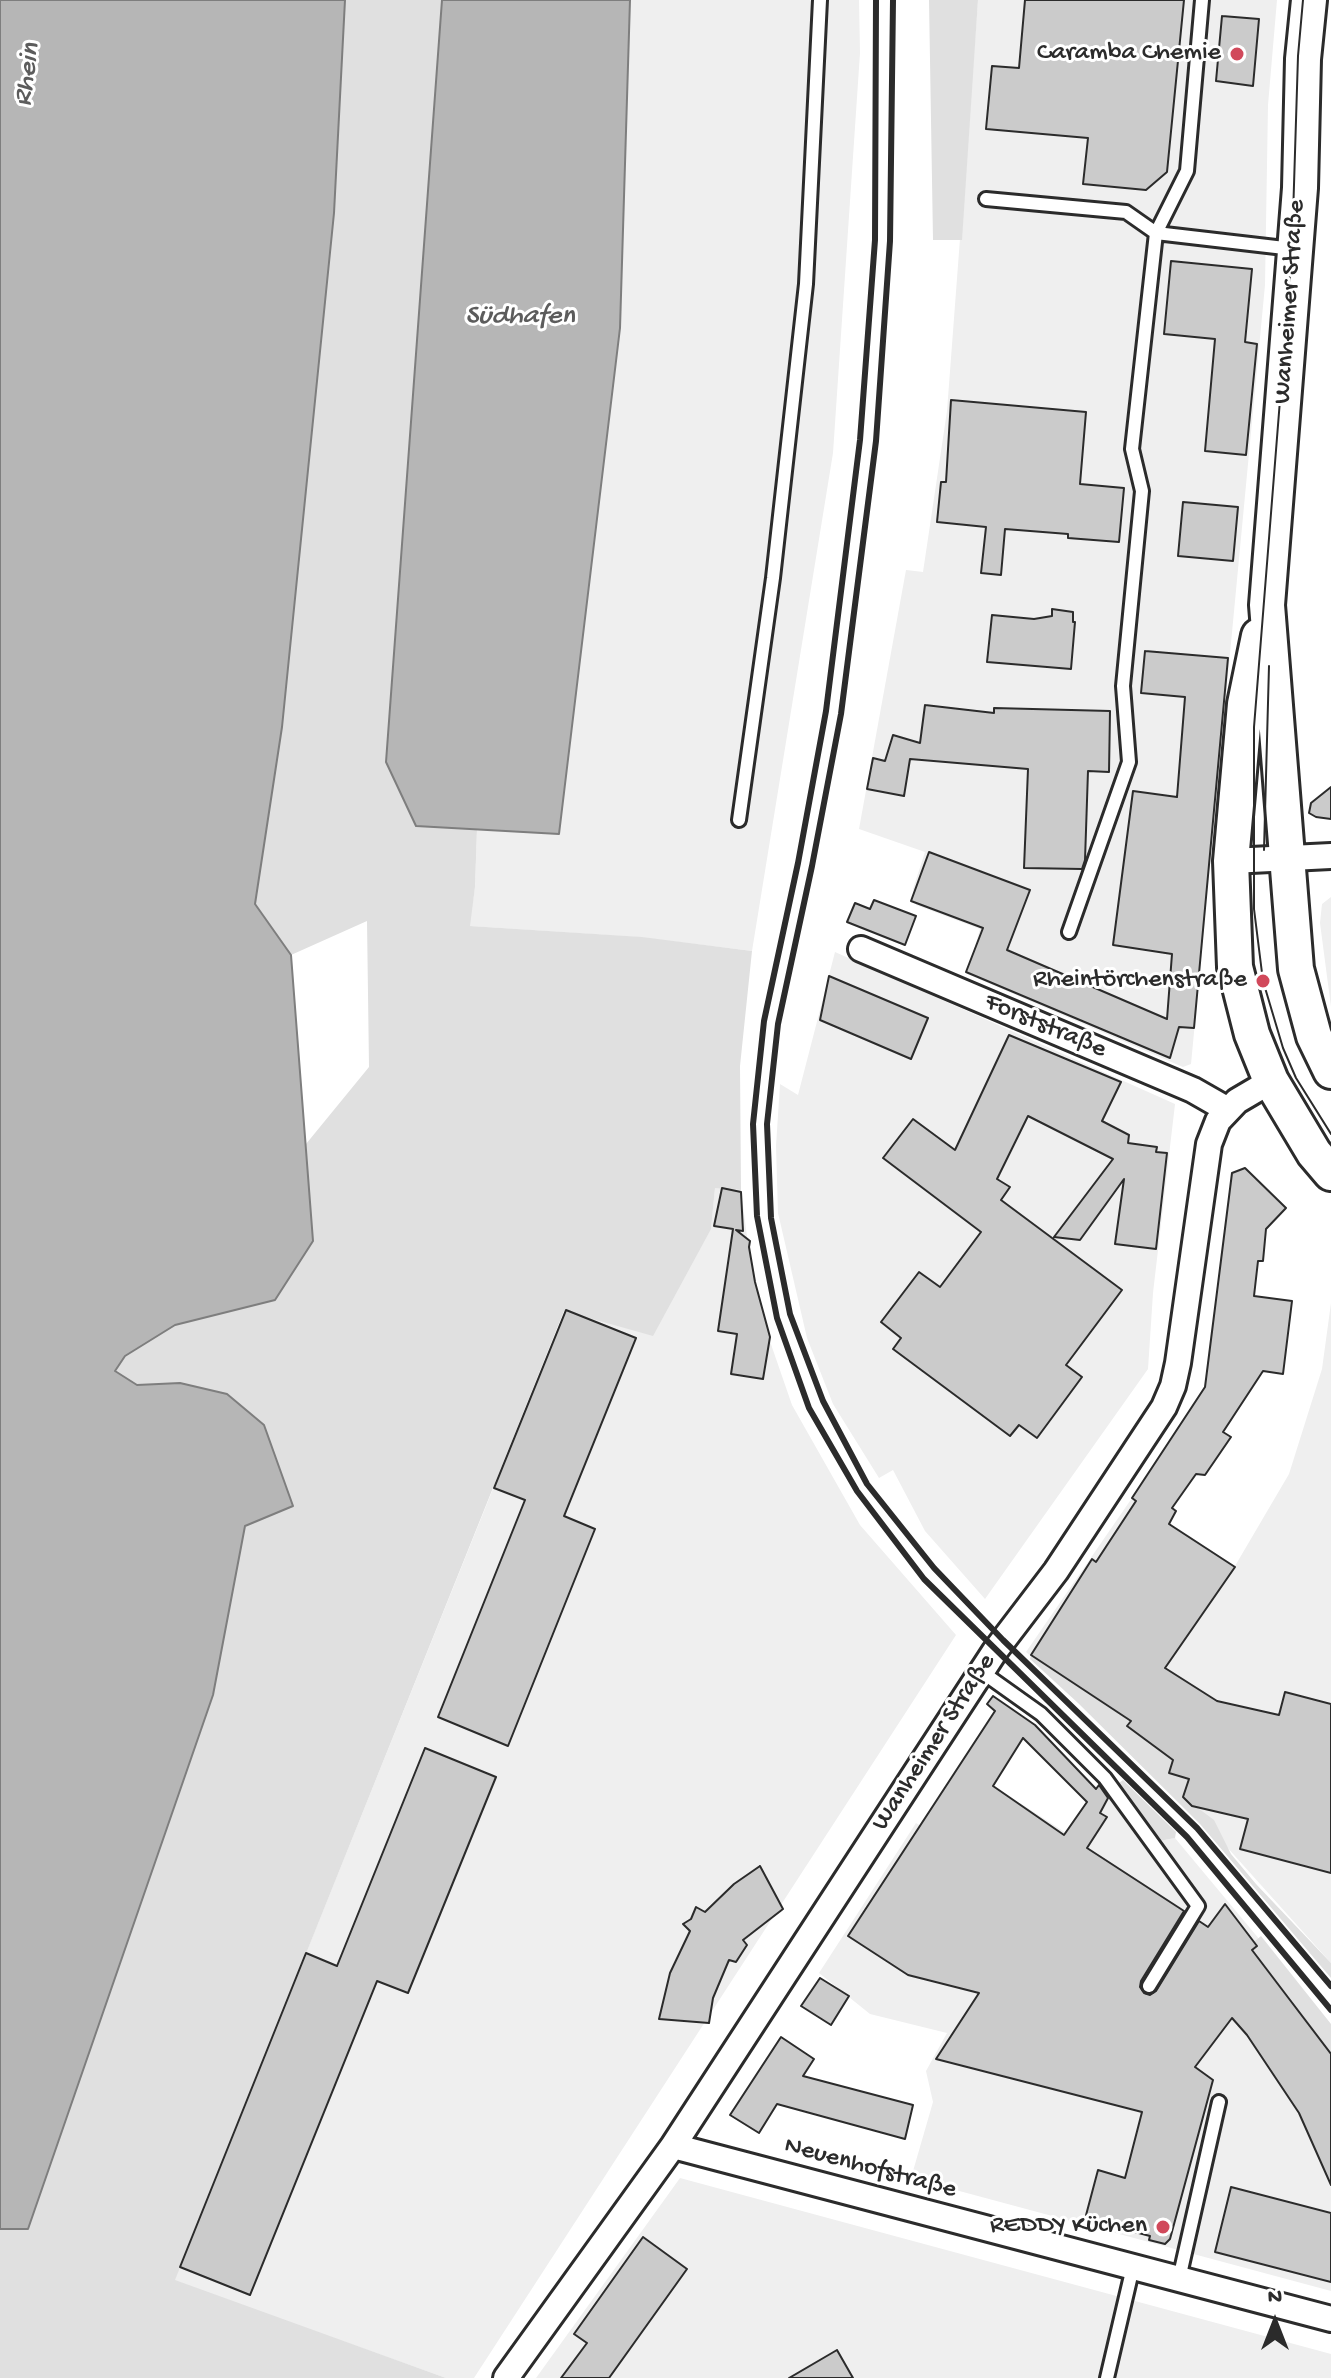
<!DOCTYPE html>
<meta charset="utf-8">
<style>
body{margin:0}
#map{position:relative;width:1331px;height:2378px;overflow:hidden;background:#fff;font-family:"Gochi Hand",sans-serif}
canvas{display:block}
.north{position:absolute;left:1235px;top:2282px;width:80px;height:80px;-webkit-text-stroke:6px #fff;paint-order:stroke;rotate:0deg;font-size:22px;font-weight:700;line-height:32px;text-align:center;color:#2b2b2b}
.north::after{content:'';display:block;margin:auto;width:28px;height:36px;background:#2b2b2b;clip-path:polygon(50% 0,100% 100%,50% 72%,0 100%)}
</style>
<div id="map">
<canvas width="1331" height="2378"></canvas>
<div class="north">N</div>
</div>
<script>
const context = document.querySelector('canvas').getContext('2d');
context.lineJoin = 'round';
function fillPath(path, color) { context.fillStyle = color; context.fill(path, 'evenodd'); }
const toPath = rows => new Path2D(rows.map(r => 'M' + r).join(''));
function stroke(path, color, width, dash) { context.strokeStyle = color; context.lineWidth = width; context.lineCap = dash ? 'butt' : 'round'; context.setLineDash(dash || []); context.stroke(path); }
function write(font, color, halo, rows, align = 'center') {
  context.font = font + ' "Gochi Hand",sans-serif'; context.lineWidth = 6; context.setLineDash([]); context.textBaseline = 'middle'; context.strokeStyle = halo; context.fillStyle = color; for (const [text, x, y, turn = 0] of rows) {
    context.save(); context.translate(x, y); context.rotate((+turn || 0) * Math.PI / 180); context.textAlign = isNaN(turn) ? turn : align; if (halo) context.strokeText(text, 0, 0); context.fillText(text, 0, 0); context.restore();
  }
}
fillPath(toPath([
 [630,0,859,0,860,53,833,453,752,951,637,937,469,926,475,887,477,829,559,834,620,328],
 [978,0,1277,0,1268,105,1265,285,1191,1064,1183,1067,967,974,980,929,916,905,913,889,925,852,859,829,906,570,923,572,947,411],
 [1331,897,1331,1007,1320,923,1322,904],
 [835,952,1175,1104,1153,1293,1148,1369,985,1599,925,1531,893,1470,879,1478,833,1404,807,1338,778,1213,776,1146,780,1084,798,1095],
 [715,1187,741,1190,755,1298,792,1405,860,1525,956,1635,474,2378,446,2378,174,2281,565,1310,711,1229],
 [1331,1303,1331,1963,1129,1738,1026,1652,1132,1498,1235,1566,1289,1474,1322,1369],
 [1105,1773,1159,1841,1175,1838,1260,1940,1331,2044,1331,2291,911,2178,933,2102,926,2071,947,2033,870,2014,819,1973,916,1823,980,1863,1020,1803,1066,1833],
 [680,2178,1331,2354,1331,2378,536,2378]
]), '#efefef');
fillPath(toPath([
 [345,0,442,0,386,762,416,825,477,829,475,887,470,926,642,937,752,951,740,1066,741,1190,715,1188,711,1229,653,1336,564,1311,175,2280,446,2378,0,2378,0,2229,28,2229,213,1695,245,1526,180,1383,137,1385,115,1371,125,1356,175,1325,275,1300,313,1241,306,1144,369,1067,367,921,291,955,255,904,282,727,334,213],
 [929,0,978,0,962,240,933,240],
 [1031,1655,1131,1721,1127,1726,1173,1760,1169,1773,1189,1779,1183,1797,1214,1820,1231,1854,1256,1884,1331,1963,1331,1978,1200,1824,1078,1703,1030,1659],
 [1123,1780,1176,1832,1175,1838,1159,1841,1115,1786],
 [1261,1936,1331,2024,1331,2059,1331,2054,1291,1999,1252,1950,1256,1946,1254,1942]
]), '#e0e0e0');
const water = toPath([
 [0,0,345,0,334,213,282,727,255,904,291,955,313,1241,275,1300,175,1325,125,1356,115,1371,137,1385,180,1383,227,1394,264,1425,293,1506,245,1526,213,1695,28,2229,0,2229,0,0],
 [442,0,630,0,620,328,559,834,416,826,386,762,442,0]
]);
fillPath(water, '#b6b6b6');
stroke(water, '#7e7e7e', 2);
const building = toPath([
 [1025,0,1184,0,1167,172,1146,190,1083,184,1088,138,986,129,992,66,1019,68,1025,0],
 [1222,16,1259,19,1253,86,1216,81,1222,16],
 [1171,261,1252,269,1245,342,1257,344,1246,455,1205,451,1215,339,1164,334,1171,261],
 [951,400,1086,412,1080,484,1124,488,1119,542,1068,538,1068,534,1005,529,1001,575,981,573,986,527,937,522,941,482,946,482,951,400],
 [1183,502,1238,507,1233,561,1178,556,1183,502],
 [1052,609,1073,612,1073,622,1075,622,1071,669,987,662,992,615,1034,619,1052,616,1052,609],
 [1145,651,1228,658,1194,1028,1179,1027,1170,1058,966,972,983,928,911,901,929,852,1030,890,1007,950,1167,1019,1172,954,1113,945,1133,791,1177,797,1185,697,1141,693,1145,651],
 [925,705,994,713,994,708,1110,711,1109,772,1088,771,1085,860,1082,869,1024,868,1028,769,910,759,904,796,867,789,873,758,885,761,893,735,920,743,925,705],
 [1331,787,1331,819,1316,817,1309,813,1311,803,1331,787],
 [874,900,916,916,905,945,847,922,855,903,870,909,874,900],
 [829,976,928,1018,911,1059,820,1020,829,976],
 [1009,1035,1121,1082,1102,1121,1129,1135,1128,1143,1157,1147,1156,1152,1167,1153,1156,1249,1115,1244,1124,1179,1080,1240,1054,1237,1113,1159,1028,1116,997,1179,1010,1187,1001,1200,1122,1290,1066,1365,1082,1377,1037,1438,1019,1425,1010,1436,893,1349,901,1338,881,1322,919,1272,940,1287,981,1232,883,1158,913,1119,955,1150,1009,1035],
 [1245,1168,1286,1208,1266,1229,1263,1261,1258,1261,1254,1296,1292,1301,1283,1374,1263,1371,1223,1432,1231,1437,1205,1475,1196,1474,1172,1508,1176,1511,1169,1524,1172,1526,1235,1567,1165,1668,1217,1701,1279,1715,1285,1692,1331,1704,1331,1873,1240,1849,1248,1819,1192,1806,1183,1797,1189,1779,1169,1773,1173,1760,1127,1726,1131,1721,1031,1655,1092,1559,1096,1562,1136,1501,1132,1498,1205,1387,1232,1173,1245,1168],
 [722,1188,741,1192,743,1231,736,1230,750,1241,749,1247,755,1282,770,1337,763,1379,731,1374,737,1334,718,1331,733,1229,714,1226,722,1188],
 [566,1310,636,1338,564,1516,595,1529,508,1746,438,1717,525,1500,494,1488,566,1310],
 [993,1696,1035,1725,1096,1789,1099,1785,1108,1798,1100,1813,1107,1817,1087,1848,1184,1911,1141,1981,1140,1987,1144,1993,1150,1995,1156,1991,1199,1921,1208,1927,1225,1904,1257,1946,1252,1950,1331,2054,1331,2185,1299,2113,1247,2035,1232,2018,1195,2067,1213,2080,1170,2239,1165,2244,1149,2240,1150,2236,1085,2219,1098,2170,1125,2178,1142,2112,936,2059,979,1993,908,1975,848,1936,995,1711,987,1704,993,1696],
 [1023,1738,1087,1802,1064,1835,993,1786,1023,1738],
 [425,1748,496,1777,408,1993,377,1981,250,2295,180,2267,306,1953,337,1966,425,1748],
 [760,1866,783,1909,743,1940,747,1945,736,1962,729,1960,713,1998,709,2023,659,2019,670,1973,690,1931,683,1924,691,1919,696,1907,705,1912,734,1884,760,1866],
 [820,1978,849,1996,831,2025,801,2006,820,1978],
 [781,2037,814,2059,803,2076,913,2105,905,2139,777,2104,759,2133,730,2115,781,2037],
 [1231,2187,1331,2213,1331,2282,1215,2252,1231,2187],
 [643,2237,687,2269,609,2378,561,2378,587,2343,574,2334,643,2237],
 [837,2350,853,2378,789,2378,837,2350]
]);
fillPath(building, '#cbcbcb');
stroke(building, '#2b2b2b', 2);
const lane = toPath([
 [986,199,1126,212,1156,233,1187,171,1202,0],
 [739,820,773,578,806,284,820,0],
 [1069,932,1129,762,1123,686,1142,491,1132,449,1156,233,1293,249],
 [982,1672,1041,1714,1105,1778,1198,1906,1149,1986],
 [1179,2279,1219,2102],
 [1107,2378,1133,2267]
]);
const street = toPath([
 [1231,861,1331,856],
 [861,949,1193,1090,1228,1110],
 [673,2146,1331,2319],
 [506,2378,673,2146,995,1651,1056,1571,1164,1407,1173,1386,1178,1363,1209,1144,1218,1121,1237,1101,1271,1081]
]);
const secondary = toPath([
 [1309,0,1303,59,1300,188,1267,605,1296,969,1314,1036,1331,1071],
 [1259,636,1245,704,1231,861,1235,967,1252,1034,1271,1081,1314,1153,1331,1173]
]);
stroke(lane, '#2b2b2b', 18);
stroke(street, '#2b2b2b', 30);
stroke(secondary, '#2b2b2b', 40);
stroke(lane, '#fff', 12);
stroke(street, '#fff', 24);
stroke(secondary, '#fff', 34);
stroke(toPath([
 [1303,0,1298,56,1292,249,1254,727,1254,909,1263,981,1283,1048,1296,1078,1331,1134],
 [1264,850,1269,666]
]), '#2b2b2b', 2);
stroke(toPath([
 [876,0,875,240,860,440,826,711,798,863,764,1021,753,1124,757,1216,777,1318,809,1408,857,1491,924,1579,1187,1837,1331,2010],
 [893,0,890,241,876,441,841,714,812,866,778,1024,767,1124,771,1218,790,1314,823,1401,867,1484,934,1568,1003,1640,1197,1828,1331,1986]
]), '#2b2b2b', 6);
for (const [x, y, r, color] of [
 [1237,54,8,"#d1495b"],
 [1263,981,8,"#d1495b"],
 [1163,2227,8,"#d1495b"]
]) { const dot = new Path2D(); dot.arc(x, y, r, 0, 2 * Math.PI); context.fillStyle = color; context.fill(dot); stroke(dot, '#fff', 3); }
write('26px', '#2b2b2b', '#fff', [
 ["Caramba Chemie",1221,54],
 ["Rheintörchenstraße",1247,981],
 ["REDDY Küchen",1147,2227]
], 'right');
write('26px', '#2b2b2b', '#fff', [
 ["Wanheimer Straße",1291,302,-86],
 ["Forststraße",1045,1027,23],
 ["Wanheimer Straße",935,1743,-57],
 ["Neuenhofstraße",870,2169,15]
]);
write('italic 28px', '#5c5c5c', '#fff', [
 ["Rhein",29,75,-82],
 ["Südhafen",520,318]
]);
</script>
